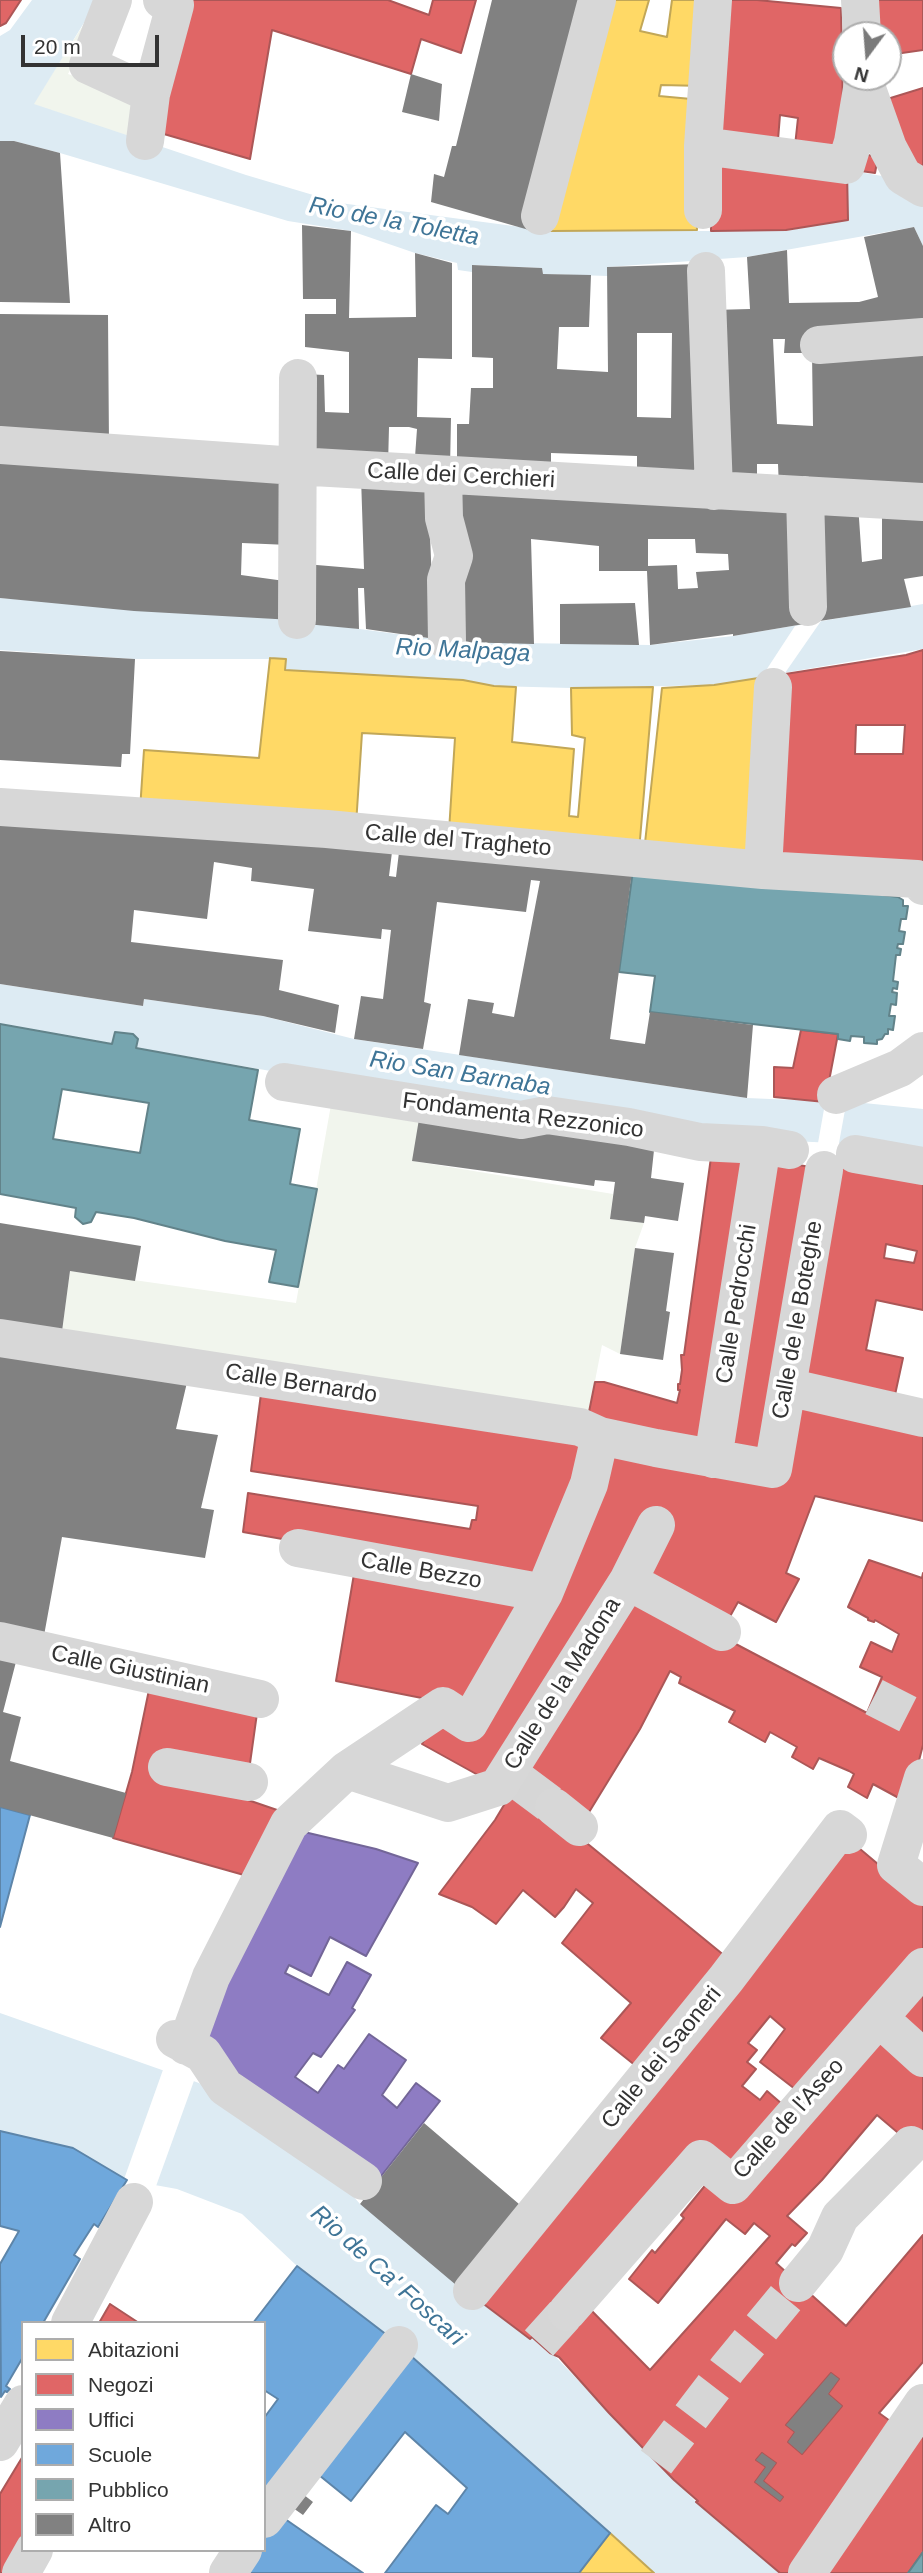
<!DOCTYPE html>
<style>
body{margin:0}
#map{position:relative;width:923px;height:2573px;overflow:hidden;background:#fff;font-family:Helvetica,sans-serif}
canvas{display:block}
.legend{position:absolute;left:21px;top:2321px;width:245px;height:231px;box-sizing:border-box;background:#fff;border:2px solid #adadad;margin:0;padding:9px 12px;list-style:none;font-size:21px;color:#333}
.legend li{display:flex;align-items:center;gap:14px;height:35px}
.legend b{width:35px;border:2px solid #adadad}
.north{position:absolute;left:832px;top:21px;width:70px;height:70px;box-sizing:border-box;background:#fff;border:2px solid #adadad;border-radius:50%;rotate:196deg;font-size:19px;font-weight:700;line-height:28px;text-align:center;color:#333}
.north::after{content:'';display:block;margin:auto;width:24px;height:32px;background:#7a7a7a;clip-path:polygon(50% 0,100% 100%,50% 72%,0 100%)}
.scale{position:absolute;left:21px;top:35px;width:138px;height:32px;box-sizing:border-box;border:4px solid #333;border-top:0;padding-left:9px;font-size:21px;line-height:24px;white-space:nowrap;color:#333;-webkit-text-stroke:5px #fff;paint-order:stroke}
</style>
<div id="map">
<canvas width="923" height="2573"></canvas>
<ul class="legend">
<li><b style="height:19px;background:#ffd966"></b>Abitazioni</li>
<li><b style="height:19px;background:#e06666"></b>Negozi</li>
<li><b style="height:19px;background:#8e7cc3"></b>Uffici</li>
<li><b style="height:19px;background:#6fa8dc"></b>Scuole</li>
<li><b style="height:19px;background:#76a5af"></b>Pubblico</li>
<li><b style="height:19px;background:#818181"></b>Altro</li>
</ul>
<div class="north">N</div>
<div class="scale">20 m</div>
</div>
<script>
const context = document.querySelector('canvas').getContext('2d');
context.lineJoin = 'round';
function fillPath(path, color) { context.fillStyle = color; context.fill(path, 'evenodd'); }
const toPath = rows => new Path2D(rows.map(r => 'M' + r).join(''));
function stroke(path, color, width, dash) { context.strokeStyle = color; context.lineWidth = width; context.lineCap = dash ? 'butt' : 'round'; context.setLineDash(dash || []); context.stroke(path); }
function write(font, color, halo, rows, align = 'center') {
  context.font = font + ' Helvetica,sans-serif'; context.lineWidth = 7; context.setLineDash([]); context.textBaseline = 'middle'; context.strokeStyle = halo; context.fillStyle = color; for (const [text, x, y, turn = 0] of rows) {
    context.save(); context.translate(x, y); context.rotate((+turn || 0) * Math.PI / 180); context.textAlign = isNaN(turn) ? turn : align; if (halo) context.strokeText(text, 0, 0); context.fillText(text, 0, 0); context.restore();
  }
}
fillPath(toPath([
 [99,0,106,2,68,74,133,97,138,140,33,104],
 [332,1099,420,1113,413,1161,613,1194,610,1219,644,1223,635,1248,620,1354,602,1345,587,1422,61,1339,70,1271,296,1303]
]), '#f1f5ed');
fillPath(toPath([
 [32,0,98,0,34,104,246,175,340,203,551,231,784,231,848,220,847,170,888,177,923,202,923,246,914,227,747,257,608,267,608,276,543,274,541,268,473,265,472,272,458,270,457,263,415,253,351,231,288,221,60,153,14,141,0,141,0,36,10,30],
 [0,598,293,620,456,642,650,645,733,636,923,604,923,649,714,685,571,688,494,686,463,680,285,670,286,659,135,659,0,650],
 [0,984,143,1006,144,999,263,1016,354,1039,747,1098,864,1103,923,1109,923,1153,878,1145,791,1141,334,1082,0,1024],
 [0,2013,199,2083,331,2171,360,2204,547,2348,696,2502,780,2573,653,2573,399,2345,297,2266,242,2214,177,2189,127,2180,73,2148,0,2131]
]), '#ddebf3');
fillPath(toPath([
 [821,621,785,673,761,678,795,626],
 [826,1098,847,1099,839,1143,856,1148,790,1145,791,1141,818,1143],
 [164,2067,195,2078,155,2189,126,2183,123,2182]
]), '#fff');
const homes = toPath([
 [609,0,649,0,640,31,667,37,672,0,709,0,703,86,661,85,659,96,702,100,696,210,697,230,551,231,609,0],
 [270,658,286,659,285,670,463,680,494,686,516,687,512,742,574,749,569,816,578,817,585,738,572,735,571,688,653,687,639,851,449,831,455,738,362,733,356,825,140,810,144,750,259,758,270,658],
 [771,676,761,863,644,852,662,688,714,685,771,676],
 [610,2533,654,2573,579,2573,610,2533]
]);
fillPath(homes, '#ffd966');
stroke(homes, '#c2a757', 2);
const shops = toPath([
 [0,0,21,0,6,23,0,26,0,0],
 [182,0,388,0,429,15,433,0,476,0,461,53,421,39,411,74,272,30,250,159,157,132,182,0],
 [720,0,757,0,841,8,844,162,794,155,798,118,780,115,777,152,710,143,720,0],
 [875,0,923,0,923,50,888,55,888,35,877,35,875,0],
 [923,88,923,165,908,171,884,100,923,88],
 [858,153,878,157,875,173,854,170,858,153],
 [710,155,847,170,848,220,786,230,711,231,710,155],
 [923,650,923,870,770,863,779,675,906,655,923,650],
 [856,725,905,725,903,754,855,754,856,725],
 [801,1030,838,1034,825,1102,774,1097,774,1067,793,1068,801,1030],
 [712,1150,816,1168,767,1457,587,1422,595,1382,604,1382,677,1403,680,1390,678,1390,678,1384,680,1384,682,1370,681,1355,684,1355,712,1150],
 [837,1158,923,1175,923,1310,876,1300,866,1350,903,1358,893,1404,797,1383,837,1158],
 [886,1244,917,1251,914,1263,884,1258,886,1244],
 [262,1386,589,1436,540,1585,243,1532,248,1493,470,1529,472,1520,476,1520,478,1506,251,1471,262,1386],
 [795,1394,923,1422,923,1521,815,1496,786,1573,799,1579,776,1622,738,1602,723,1629,637,1581,487,1780,422,1744,438,1715,472,1734,612,1445,781,1477,795,1394],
 [869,1560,922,1578,923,1573,923,1745,908,1803,873,1784,867,1798,848,1787,854,1774,849,1771,819,1758,813,1769,792,1757,797,1747,770,1732,765,1742,729,1722,735,1711,679,1683,681,1677,670,1671,640,1729,583,1822,550,1813,731,1961,641,2070,601,2038,631,2003,562,1943,593,1903,576,1889,564,1907,555,1917,523,1890,496,1924,472,1907,439,1894,495,1820,633,1590,867,1713,882,1677,860,1667,871,1642,892,1652,899,1634,875,1620,874,1622,868,1620,868,1618,848,1607,869,1560],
 [355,1568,530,1603,469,1715,447,1703,336,1681,355,1568],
 [150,1685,258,1706,245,1799,280,1811,251,1877,113,1838,132,1772,150,1685],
 [847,1838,923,1902,923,1959,804,2096,760,2062,785,2029,770,2016,748,2043,757,2050,747,2062,756,2069,742,2086,760,2100,767,2091,790,2111,733,2177,694,2145,562,2308,572,2317,585,2304,650,2370,770,2236,754,2223,745,2234,726,2219,658,2303,629,2279,652,2250,655,2253,684,2218,681,2215,712,2177,739,2198,877,2032,923,2068,923,2154,877,2115,822,2180,787,2216,807,2233,795,2246,792,2244,776,2263,846,2326,923,2235,923,2362,879,2413,897,2426,793,2573,780,2573,696,2502,698,2501,674,2480,609,2413,559,2357,550,2353,532,2337,530,2339,477,2299,578,2175,576,2173,584,2163,587,2164,591,2160,749,1964,806,1890,818,1870,821,1871,847,1838],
 [831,2373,839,2379,828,2394,842,2406,802,2454,788,2442,795,2432,786,2425,831,2373],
 [762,2453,776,2463,763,2481,783,2497,780,2501,755,2482,766,2467,756,2460,762,2453],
 [923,1982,923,2051,888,2021,923,1982],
 [110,2304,139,2323,99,2323,110,2304],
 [923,2419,923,2552,908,2573,823,2573,923,2419],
 [23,2456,23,2550,12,2573,0,2573,0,2494,23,2456]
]);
fillPath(shops, '#e06666');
stroke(shops, '#ac5757', 2);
const offices = toPath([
 [300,1831,376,1849,418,1863,366,1956,330,1937,311,1976,289,1965,285,1973,329,1995,347,1962,371,1975,352,2008,355,2010,321,2057,313,2053,295,2077,318,2093,338,2065,344,2069,369,2034,406,2060,382,2095,397,2108,416,2083,440,2101,378,2180,217,2058,200,2038,300,1831]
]);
fillPath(offices, '#8e7cc3');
stroke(offices, '#736698', 2);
const schools = toPath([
 [0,1807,30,1815,0,1927,0,1807],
 [0,2131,73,2148,127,2180,98,2227,94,2224,74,2255,80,2259,43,2323,23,2323,23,2357,6,2386,10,2389,7,2392,5,2391,1,2397,0,2264,19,2231,0,2226,0,2131],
 [297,2266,396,2342,264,2516,264,2418,278,2399,264,2390,264,2323,253,2323,297,2266],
 [402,2348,610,2533,579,2573,385,2573,436,2505,448,2514,467,2488,405,2432,351,2501,309,2467,402,2348],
 [275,2512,363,2573,234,2573,249,2550,264,2550,264,2528,275,2512]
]);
fillPath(schools, '#6fa8dc');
stroke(schools, '#5d85a9', 2);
const public = toPath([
 [634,863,898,897,903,900,903,906,908,906,906,919,901,919,899,931,905,932,903,944,898,944,897,948,901,949,900,955,896,955,893,981,898,982,897,989,893,988,892,992,897,993,896,1005,891,1004,889,1016,895,1016,893,1030,888,1029,888,1034,885,1034,882,1039,877,1040,877,1044,864,1043,864,1037,851,1036,850,1041,838,1039,838,1034,650,1012,655,976,619,972,634,863],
 [0,1024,112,1044,115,1032,133,1034,138,1039,136,1048,258,1070,249,1120,300,1129,290,1184,317,1189,298,1287,269,1282,276,1250,225,1241,134,1218,96,1212,91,1222,83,1224,75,1217,76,1208,0,1194,0,1024],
 [62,1089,149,1103,140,1153,53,1139,62,1089],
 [923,2552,923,2573,908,2573,923,2552]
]);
fillPath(public, '#76a5af');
stroke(public, '#62838a', 2);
fillPath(toPath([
 [492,0,585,0,529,230,431,202,434,174,444,177,452,146,456,146],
 [411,74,442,84,439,121,402,112],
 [0,141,14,141,60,153,70,303,0,302],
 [302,225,351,231,349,318,416,317,415,253,452,263,452,359,418,358,417,417,451,418,450,468,415,457,417,429,409,427,389,427,388,466,305,462,304,374,324,375,325,412,349,413,349,352,305,347,305,314,336,314,336,299,303,299],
 [914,227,923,246,923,496,779,488,778,464,757,464,757,486,718,484,713,310,750,309,747,257,787,250,789,303,859,302,878,297,864,237],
 [773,339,785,339,784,353,812,353,813,426,777,424],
 [699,264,709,484,637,480,637,456,551,453,551,463,457,459,457,424,469,424,471,388,493,388,493,358,472,357,472,265,542,268,543,274,591,275,589,327,559,327,557,369,608,372,607,267],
 [637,333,672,333,671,418,637,417],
 [0,314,108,315,109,446,0,440],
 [0,450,288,470,289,545,242,543,241,575,292,582,293,620,134,611,0,598],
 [361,477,800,500,804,624,733,636,733,634,650,645,647,571,599,571,599,546,531,539,534,644,456,642,366,629,364,588,358,588,359,629,306,624,305,564,364,569],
 [429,510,457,609,433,608],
 [648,539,695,539,696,553,728,554,729,570,696,572,698,588,678,589,677,565,648,566],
 [807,501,858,504,862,562,882,559,882,506,923,508,923,576,904,579,911,607,813,622],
 [635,603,639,645,560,644,560,604],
 [0,651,135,659,130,754,122,754,121,767,0,760],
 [0,815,393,844,389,876,396,877,400,844,633,864,610,1039,645,1044,650,1012,753,1025,747,1098,459,1055,468,999,494,1003,492,1013,514,1017,540,881,531,880,526,912,437,902,424,1002,431,1004,423,1049,354,1039,361,996,383,999,391,930,382,929,381,939,308,931,314,889,251,881,252,868,214,862,207,919,134,910,131,942,283,960,279,990,339,1005,335,1033,263,1016,144,999,143,1006,0,984],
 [420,1113,655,1141,651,1178,684,1183,678,1221,645,1216,644,1223,610,1219,615,1182,595,1180,594,1186,412,1161],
 [0,1223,141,1246,135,1281,70,1271,61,1339,0,1331],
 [635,1248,674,1253,666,1311,670,1312,663,1360,620,1354],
 [0,1345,189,1374,176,1429,218,1435,201,1508,214,1510,205,1558,62,1537,43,1641,0,1633],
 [0,1655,17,1658,3,1712,21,1717,10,1761,126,1793,113,1838,0,1807],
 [424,2123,526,2210,462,2290,360,2204],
 [831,2373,839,2379,828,2394,842,2406,802,2454,788,2442,795,2432,786,2425],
 [762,2453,776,2463,763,2481,783,2497,780,2501,755,2482,766,2467,756,2460],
 [294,2487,313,2502,303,2515,283,2501]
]), '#818181');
stroke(toPath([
 [874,1697,923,1722],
 [519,1781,554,1807],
 [539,2343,567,2312],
 [656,2462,728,2368,798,2283]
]), '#d6d6d6', 38, [38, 19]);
stroke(toPath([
 [113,0,88,65,151,94,145,141],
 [860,0,862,35],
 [865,83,888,148,903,176,923,188],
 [151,94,175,5,162,0],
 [703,146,846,165,853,142,864,77],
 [703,210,703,146,713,0],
 [540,216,597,0],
 [706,271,714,491],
 [819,345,923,337],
 [0,445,296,466,923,502],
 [443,475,444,518,454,556,446,580,447,641],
 [805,495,808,607],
 [297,620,298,378],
 [0,807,327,829,763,870,917,879,923,886],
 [763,870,773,687],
 [284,1082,521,1120,547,1115,629,1127,700,1142,762,1145,790,1150],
 [836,1095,900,1068,923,1051],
 [855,1154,923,1166],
 [0,1338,580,1427,600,1436,656,1448,773,1469,824,1170],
 [787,1387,923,1418],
 [713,1459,762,1145],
 [298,1548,544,1593],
 [628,1581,722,1632],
 [0,1641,260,1699],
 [167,1767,249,1782],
 [347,1770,448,1803,498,1787,628,1581,656,1525],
 [923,1778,896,1865,923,1887],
 [554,1807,579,1827],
 [879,2018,923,2058],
 [175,2039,203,2054,225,2087,363,2181],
 [186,2046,211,1977,289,1824,347,1770,443,1706,469,1723,544,1593,589,1484,600,1436],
 [798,2283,825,2250,840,2217,911,2145],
 [472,2291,726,1979,840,1829,848,1835],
 [567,2312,701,2159,733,2185,923,1967],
 [70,2323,134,2202],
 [0,2442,23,2404],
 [264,2519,399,2345],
 [21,2573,34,2550],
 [228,2573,243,2550],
 [807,2573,923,2403]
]), '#d7d7d7', 38);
write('23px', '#333', '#fff', [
 ["Calle dei Cerchieri",461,476,3],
 ["Calle del Tragheto",458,841,5],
 ["Fondamenta Rezzonico",523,1116,7],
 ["Calle Pedrocchi",737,1304,-81],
 ["Calle de le Boteghe",798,1320,-80],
 ["Calle Bernardo",301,1384,9],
 ["Calle Bezzo",421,1571,10],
 ["Calle Giustinian",130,1670,12],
 ["Calle de la Madona",563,1684,-58],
 ["Calle dei Saoneri",662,2058,-51],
 ["Calle de l'Aseo",789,2119,-48]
]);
write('italic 24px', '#3f7597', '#fff', [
 ["Rio de la Toletta",394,222,11],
 ["Rio Malpaga",463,651,3],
 ["Rio San Barnaba",460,1074,9],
 ["Rio de Ca' Foscari",387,2276,42]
]);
</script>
